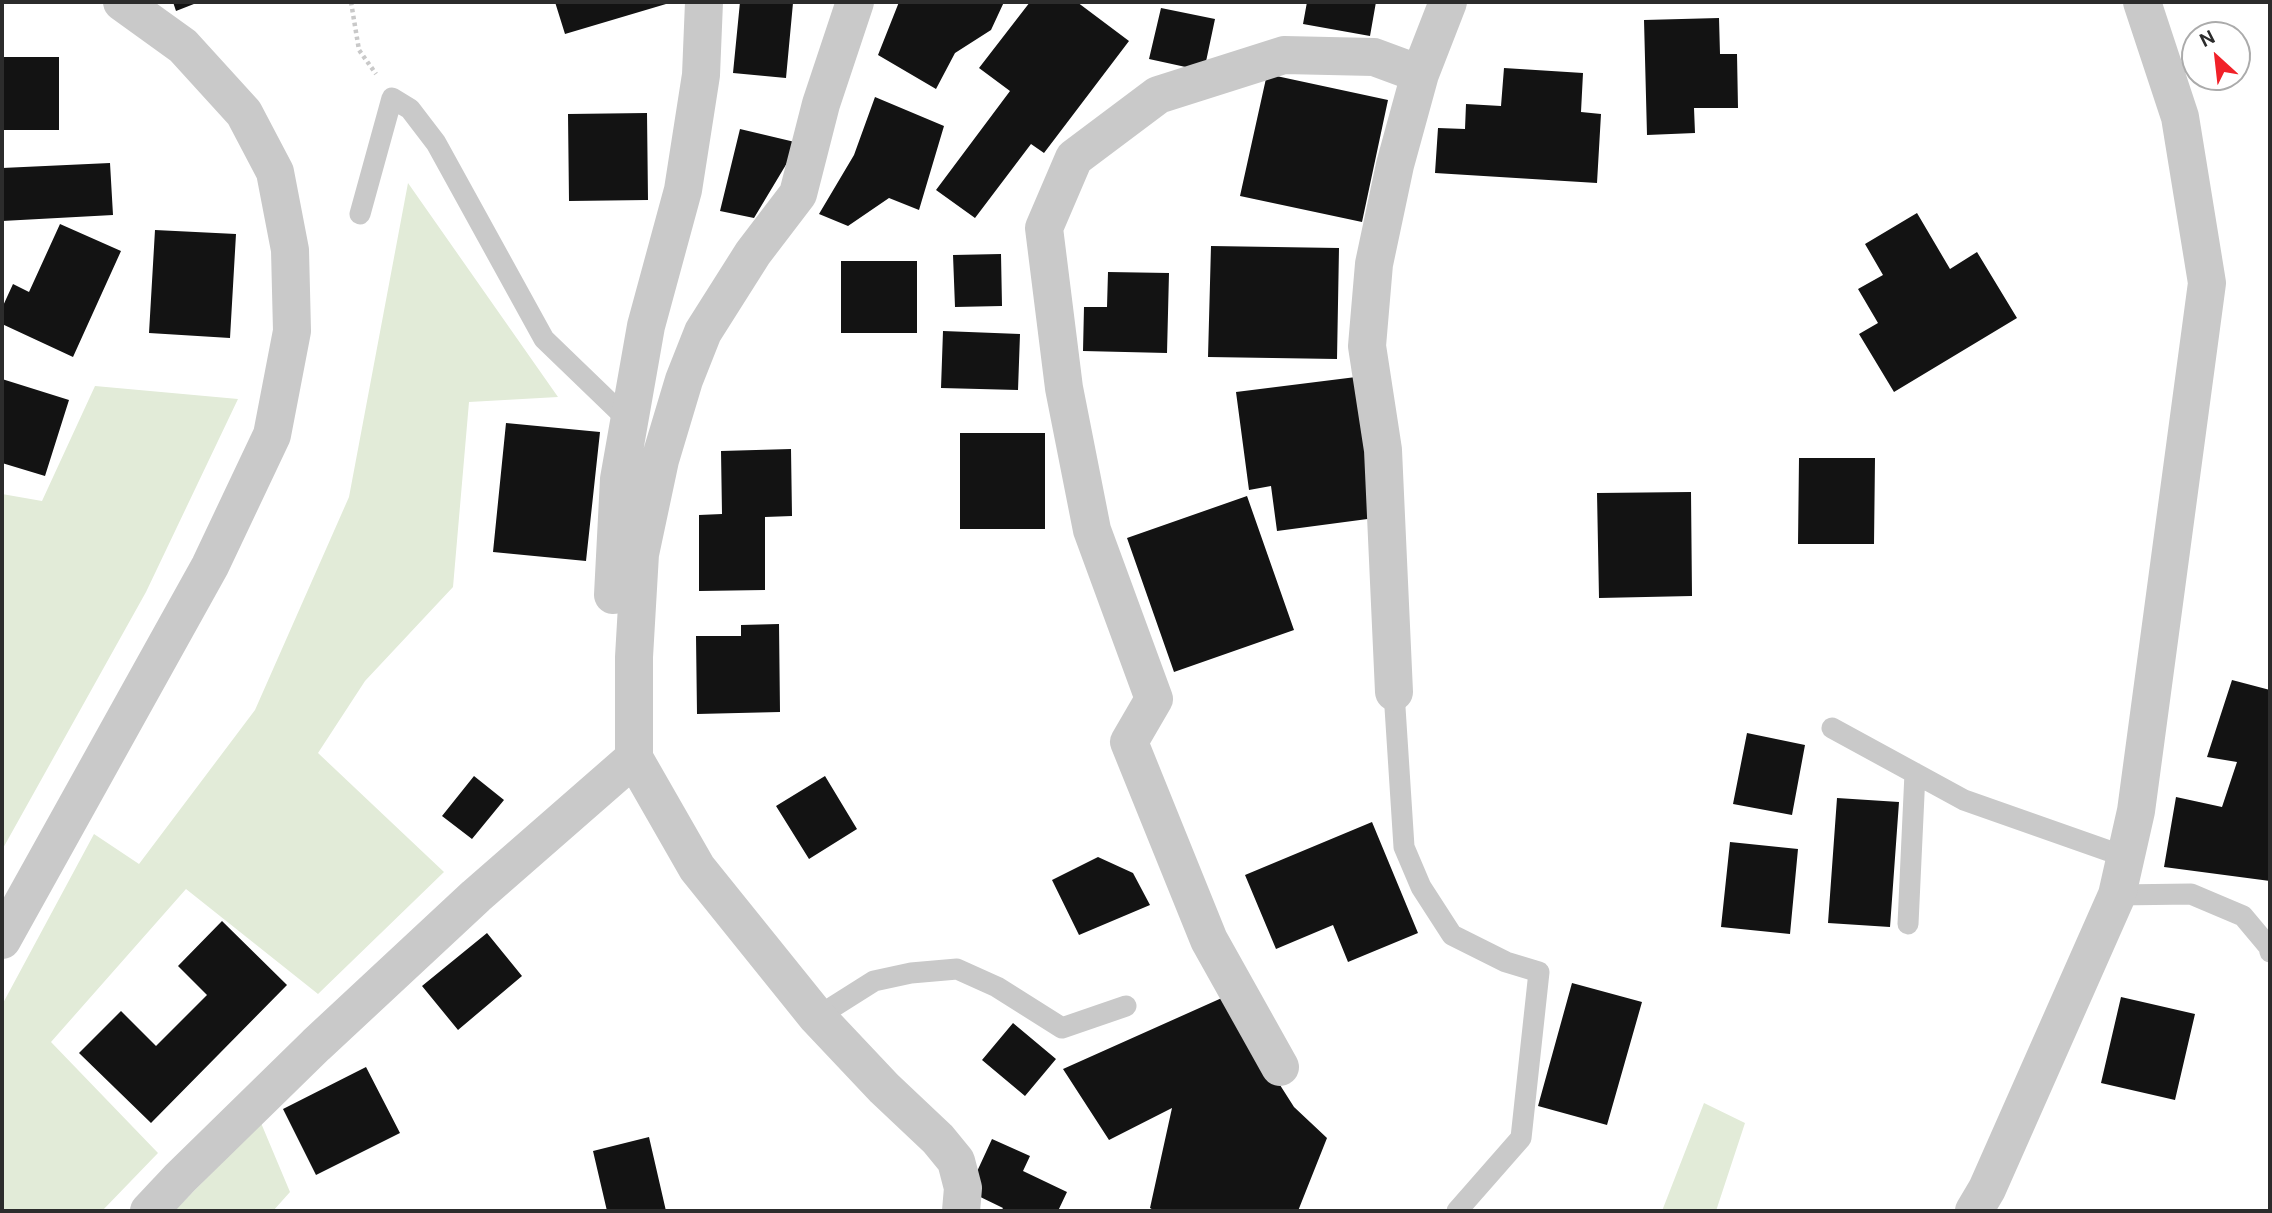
<!DOCTYPE html>
<style>
body{margin:0}
#map{position:relative;width:2272px;height:1213px;overflow:hidden;background:#fff;font-family:"DM Sans",sans-serif}
canvas{display:block}
.frame{position:absolute;inset:0;border:4px solid #2c2c2c;pointer-events:none}
.north{position:absolute;left:2181px;top:21px;width:70px;height:70px;box-sizing:border-box;background:#fff;border:2px solid #ababab;border-radius:50%;rotate:333deg;font-size:19px;font-weight:700;line-height:28px;text-align:center;color:#2c2c2c}
.north::after{content:'';display:block;margin:auto;width:24px;height:32px;background:#f12129;clip-path:polygon(50% 0,100% 100%,50% 72%,0 100%)}
</style>
<div id="map">
<canvas width="2272" height="1213"></canvas>
<div class="frame"></div>
<div class="north">N</div>
</div>
<script>
const context = document.querySelector('canvas').getContext('2d');
context.lineJoin = 'round';
function fillPath(path, color) { context.fillStyle = color; context.fill(path, 'evenodd'); }
const toPath = rows => new Path2D(rows.map(r => 'M' + r).join(''));
function stroke(path, color, width, dash) { context.strokeStyle = color; context.lineWidth = width; context.lineCap = dash ? 'butt' : 'round'; context.setLineDash(dash || []); context.stroke(path); }
fillPath(toPath([
 [408,183,558,397,469,402,453,587,365,681,318,753,444,872,318,994,186,889,51,1042,158,1153,102,1211,2,1211,2,1005,94,834,139,864,255,710,349,497],
 [95,386,238,399,146,592,2,850,2,494,42,501],
 [1704,1103,1745,1123,1716,1211,1662,1211],
 [261,1123,290,1192,273,1211,174,1211]
]), '#e2ebd8');
fillPath(toPath([
 [173,2,199,2,176,11],
 [555,2,666,2,666,4,565,34],
 [740,2,793,3,786,78,733,73],
 [899,2,1004,2,991,30,955,53,936,89,878,55],
 [1030,2,1077,2,1129,41,1044,153,1031,144,975,218,936,190,1010,91,979,68],
 [1307,2,1376,2,1370,36,1303,24],
 [1161,8,1215,19,1204,71,1149,59],
 [1719,18,1720,54,1737,54,1738,108,1694,108,1695,133,1647,135,1644,20],
 [2,57,59,57,59,130,2,130],
 [1504,68,1583,73,1581,112,1601,114,1597,183,1435,173,1438,128,1465,129,1466,104,1501,106],
 [1267,74,1388,100,1362,222,1240,196],
 [875,97,944,126,919,210,889,198,848,226,819,214,854,155],
 [647,113,648,200,569,201,568,114],
 [740,129,799,143,754,218,720,211],
 [110,163,113,215,2,221,2,168],
 [1917,213,1950,269,1977,252,2017,318,1894,392,1859,334,1878,323,1858,289,1883,275,1865,244],
 [60,224,121,251,73,357,2,324,2,308,13,284,29,292],
 [155,230,236,234,230,338,149,333],
 [1211,246,1339,248,1337,359,1208,357],
 [1001,254,1002,306,955,307,953,255],
 [841,261,917,261,917,333,841,333],
 [1108,272,1169,273,1167,353,1083,351,1084,307,1107,307],
 [943,331,1020,334,1018,390,941,388],
 [1356,377,1375,518,1277,531,1271,486,1249,490,1236,392],
 [2,379,69,400,45,476,2,463],
 [506,423,600,432,586,561,493,552],
 [960,433,1045,433,1045,529,960,529],
 [791,449,792,516,765,517,765,590,699,591,699,515,722,514,721,451],
 [1799,458,1875,458,1874,544,1798,544],
 [1691,492,1692,596,1599,598,1597,493],
 [1247,496,1294,630,1174,672,1127,538],
 [779,624,780,712,697,714,696,636,741,636,741,625],
 [2232,680,2270,690,2270,881,2164,867,2176,797,2222,807,2237,762,2207,757],
 [1747,733,1805,745,1792,815,1733,804],
 [474,776,504,800,472,839,442,816],
 [825,776,857,829,809,859,776,806],
 [1837,798,1899,802,1890,927,1828,923],
 [1372,822,1418,933,1348,962,1333,925,1276,949,1245,875],
 [1730,842,1798,849,1790,934,1721,927],
 [1098,857,1133,873,1150,905,1079,935,1052,880],
 [222,921,287,985,151,1123,79,1053,121,1011,156,1046,207,995,178,966],
 [487,933,522,976,458,1030,422,986],
 [1572,983,1642,1002,1607,1125,1538,1106],
 [1224,997,1294,1107,1327,1138,1298,1211,1155,1211,1150,1208,1172,1108,1109,1140,1063,1069],
 [2121,997,2195,1014,2175,1100,2101,1083],
 [1013,1023,1056,1059,1025,1096,982,1060],
 [366,1067,400,1133,316,1175,283,1109],
 [649,1137,666,1211,607,1211,593,1151],
 [992,1139,1030,1156,1023,1171,1067,1192,1058,1211,1001,1211,1003,1208,968,1191]
]), '#131313');
stroke(toPath([
 [351,2,359,50,376,74]
]), '#c9c9c9', 4.5, [3.5, 3.5]);
stroke(toPath([
 [360,214,392,98,410,109,436,143,544,339,629,421],
 [1394,692,1404,847,1421,887,1452,935,1506,962,1539,972,1521,1138,1457,1211],
 [1832,728,1964,800,2126,857],
 [2117,895,2191,894,2243,916,2269,947,2270,952],
 [1908,924,1915,773],
 [817,1017,874,981,911,973,957,969,997,987,1062,1028,1126,1006]
]), '#c9c9c9', 21);
stroke(toPath([
 [613,595,619,479,646,326,683,190,701,75,704,2],
 [1394,692,1383,450,1367,346,1374,264,1395,165,1420,74,1448,2],
 [634,758,697,868,817,1017,884,1088,938,1139,956,1161,963,1188,961,1211],
 [2,940,210,566,272,435,292,331,290,250,275,172,244,113,183,46,122,2],
 [1280,1067,1209,940,1129,742,1154,699,1092,530,1064,388,1044,228,1074,158,1158,95,1284,55,1374,57,1420,74],
 [149,1211,180,1178,316,1045,476,896,634,758,634,657,640,554,660,460,684,380,703,332,753,253,798,194,821,104,855,2],
 [1974,1211,1987,1189,2117,895,2136,811,2207,283,2180,117,2142,2]
]), '#c9c9c9', 38);
</script>
